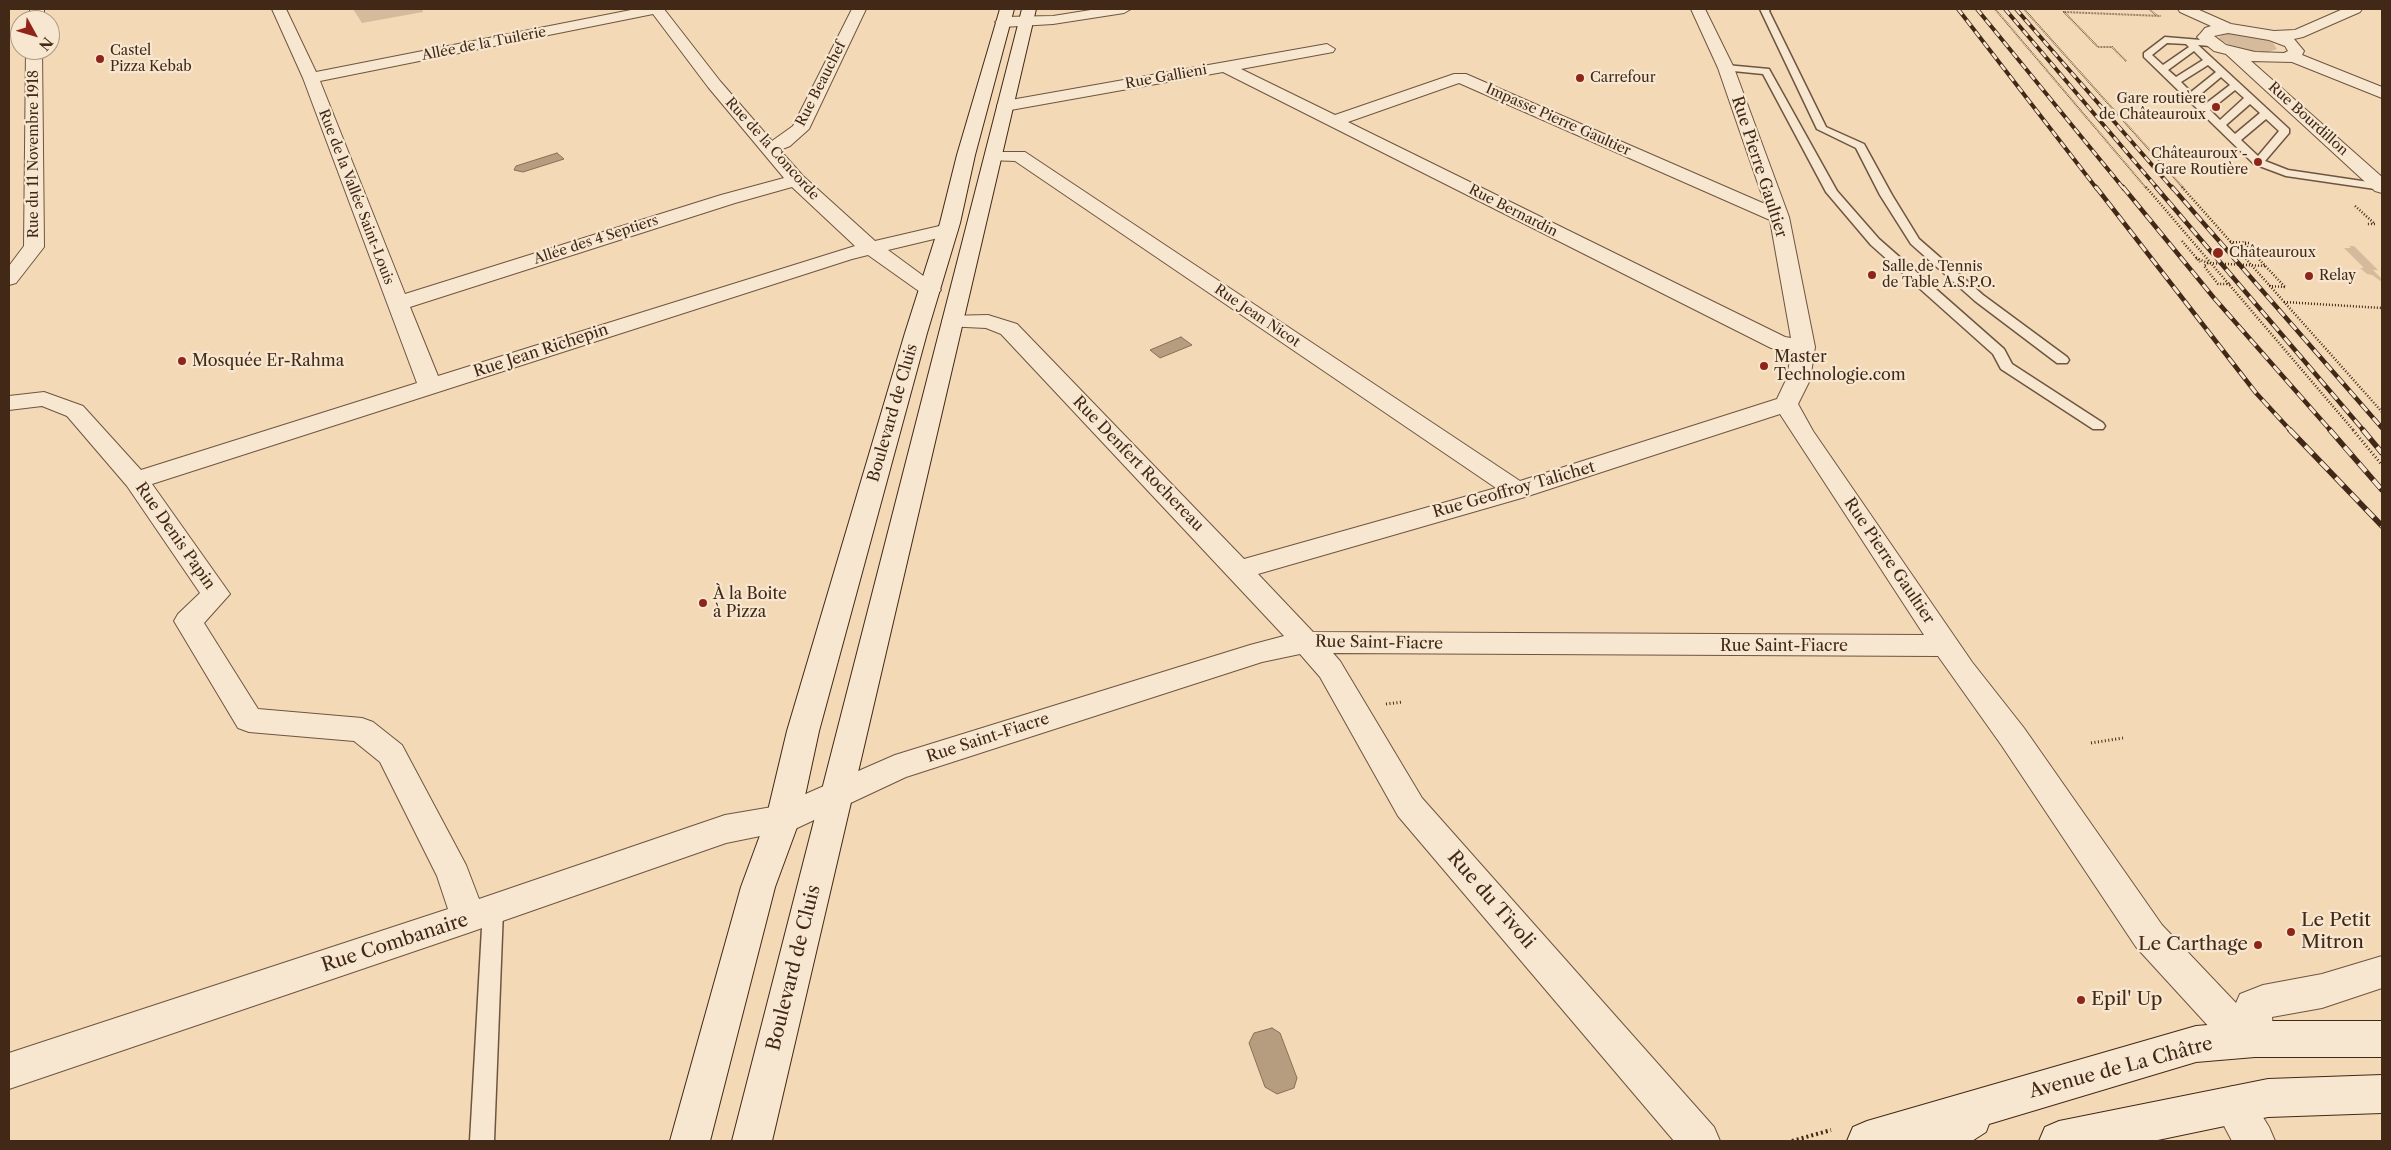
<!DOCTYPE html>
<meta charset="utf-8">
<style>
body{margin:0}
#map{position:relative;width:2391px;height:1150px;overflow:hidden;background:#f3d9b6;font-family:"Libre Caslon Text",serif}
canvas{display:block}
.frame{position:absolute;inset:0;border:10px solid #422917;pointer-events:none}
.north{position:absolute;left:10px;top:10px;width:50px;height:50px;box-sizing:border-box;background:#f7e6d0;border:1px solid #af9a86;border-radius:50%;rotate:129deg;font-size:14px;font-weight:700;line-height:20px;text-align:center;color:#422917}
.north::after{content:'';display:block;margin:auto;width:18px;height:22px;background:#8f2418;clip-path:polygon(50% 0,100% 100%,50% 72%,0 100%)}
</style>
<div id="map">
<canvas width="2391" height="1150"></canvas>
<div class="frame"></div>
<div class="north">N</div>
</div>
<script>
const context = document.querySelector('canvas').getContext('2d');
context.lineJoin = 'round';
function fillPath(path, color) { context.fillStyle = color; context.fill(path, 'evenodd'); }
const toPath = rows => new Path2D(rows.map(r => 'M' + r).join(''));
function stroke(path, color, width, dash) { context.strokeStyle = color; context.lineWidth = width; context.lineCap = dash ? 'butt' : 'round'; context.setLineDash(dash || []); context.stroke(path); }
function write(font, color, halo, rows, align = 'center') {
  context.font = font + ' "Libre Caslon Text",serif'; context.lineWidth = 4.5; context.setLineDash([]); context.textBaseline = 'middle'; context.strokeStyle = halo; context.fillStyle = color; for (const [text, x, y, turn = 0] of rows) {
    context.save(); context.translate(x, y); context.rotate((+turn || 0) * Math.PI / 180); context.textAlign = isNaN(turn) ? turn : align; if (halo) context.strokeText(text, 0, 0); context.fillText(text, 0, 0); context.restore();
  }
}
fillPath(toPath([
 [353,9,422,9,423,12,362,23],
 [2232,33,2259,37,2273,43,2277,49,2268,52,2251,52,2232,47,2218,38,2224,34],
 [2349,246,2354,246,2378,270,2373,270,2382,279,2382,282,2372,275,2367,274,2360,268,2364,268,2344,248,2351,248]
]), '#d5bb9b');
const water = toPath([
 [557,153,564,159,523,172,514,170,516,166,557,153],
 [1181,337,1192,345,1160,358,1150,350,1181,337],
 [1272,1028,1280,1033,1297,1078,1294,1088,1277,1094,1265,1087,1249,1043,1254,1033,1272,1028]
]);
fillPath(water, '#b79d80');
stroke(water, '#886f56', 1);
const lane = toPath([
 [1760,9,1770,9,1769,11,1826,127,1864,144,1892,195,1919,239,1983,295,2067,357,2069,360,2067,363,2057,363,1975,301,1911,244,1880,195,1856,148,1817,129,1760,9],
 [2165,37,2213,41,2213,45,2210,46,2198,45,2289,129,2289,133,2265,161,2288,170,2382,184,2382,190,2286,176,2254,164,2144,57,2144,53,2165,37],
 [2167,43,2186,44,2189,47,2163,65,2152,55,2167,43],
 [2194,51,2203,60,2176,77,2168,70,2194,51],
 [2208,65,2216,72,2191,92,2181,82,2208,65],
 [2221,77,2230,85,2204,105,2197,97,2221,77],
 [2235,90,2244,98,2220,120,2210,110,2235,90],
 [2250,104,2260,113,2235,134,2226,125,2250,104],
 [2266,119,2279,131,2258,156,2241,140,2266,119],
 [1726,65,1769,69,1837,191,1879,239,2004,349,2012,364,2103,423,2105,426,2103,429,2093,429,2001,369,1993,354,1871,245,1826,192,1763,74,1723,70,1721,68,1726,65],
 [493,901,500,904,503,910,494,1141,470,1141,483,910,486,904,493,901]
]);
const street = toPath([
 [30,9,44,9,44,20,30,20,30,9],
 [272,9,286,9,316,72,636,9,664,9,720,81,772,141,793,126,852,9,866,9,809,129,790,146,780,150,803,176,875,241,948,224,955,226,958,230,955,234,888,250,937,286,941,290,937,294,930,296,923,294,868,255,852,259,152,484,230,594,204,623,258,709,362,718,373,722,402,745,466,865,479,899,725,815,778,806,895,755,1250,645,1284,636,1001,334,986,328,945,326,942,321,945,316,988,315,1017,324,1244,559,1496,488,1015,161,988,160,985,156,988,152,1025,152,1520,481,1777,399,1786,380,1792,352,1771,348,1223,72,1005,111,999,110,997,106,999,102,1005,101,1327,44,1335,49,1333,52,1241,69,1335,115,1454,74,1466,74,1765,204,1718,68,1691,9,1705,9,1734,68,1789,217,1815,347,1810,380,1798,404,1813,431,1972,662,2024,728,2162,925,2236,1003,2240,994,2263,985,2322,974,2382,956,2382,988,2322,1008,2272,1017,2274,1039,2268,1052,2255,1057,2242,1052,2211,1029,2136,947,2002,746,1938,656,1333,653,1340,661,1422,798,1714,1127,1720,1141,1674,1141,1398,816,1320,677,1300,654,1262,662,906,777,795,829,726,843,468,933,9,1089,9,1053,448,909,437,876,380,762,354,741,249,732,238,728,174,621,178,614,200,593,127,486,67,416,42,406,9,410,9,396,44,392,83,406,141,470,417,383,303,78,272,9],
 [653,14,708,87,784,178,721,195,405,294,320,81,653,14],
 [1459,83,1770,220,1791,338,1785,337,1348,122,1459,83],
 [792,187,855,246,438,376,410,307,735,203,792,187],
 [1780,414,1924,635,1313,632,1258,574,1525,497,1780,414],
 [1097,9,1131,9,1124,13,1053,24,1003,27,995,22,1003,17,1053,16,1097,9],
 [2178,9,2197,9,2231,24,2274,31,2295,30,2343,9,2362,9,2360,12,2303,37,2294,39,2304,51,2302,55,2382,87,2382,98,2292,62,2251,61,2382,177,2382,193,2375,191,2226,54,2214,51,2200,40,2197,37,2200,34,2205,28,2211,26,2180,12,2178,9],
 [2228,33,2269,40,2285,46,2288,51,2284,53,2255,52,2226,45,2214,36,2228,33],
 [26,50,42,50,44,247,16,283,9,285,9,266,24,246,26,50],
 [2233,1086,2247,1091,2269,1127,2275,1141,2232,1141,2213,1105,2219,1091,2233,1086]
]);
const secondary = toPath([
 [1000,9,1014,9,975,155,960,223,927,333,819,731,800,819,775,887,710,1141,670,1141,741,887,766,819,787,731,905,333,940,223,957,155,1000,9],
 [1022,9,1036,9,772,1141,732,1141,1022,9],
 [2255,1021,2382,1021,2382,1057,2255,1057,2196,1062,1989,1124,1986,1132,1972,1141,1847,1141,1853,1127,1867,1121,2196,1026,2255,1021],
 [2382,1075,2382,1113,2268,1117,2153,1141,2039,1141,2045,1127,2059,1121,2268,1079,2382,1075]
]);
stroke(lane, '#6e553f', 3);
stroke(street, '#6e553f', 2);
stroke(secondary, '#422917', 2);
stroke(toPath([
 [1995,9,2147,189],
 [2024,9,2184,189],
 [2149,9,2157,16],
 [2126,61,2112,47,2098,47,2064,12,2161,16]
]), '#422917', 2, [0.5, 1]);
stroke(toPath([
 [2146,187,2354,431],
 [2182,187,2382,412],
 [2355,206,2375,224,2367,224],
 [2182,241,2200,262],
 [2230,242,2249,243],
 [2243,242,2285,287],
 [2196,258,2208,263,2266,266],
 [2208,263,2204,266,2218,284,2230,284],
 [2269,286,2285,287],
 [2284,302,2382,308]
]), '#422917', 2.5, [1, 2]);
stroke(toPath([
 [2353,430,2382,465],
 [1386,704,1403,702],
 [2091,743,2123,738]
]), '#422917', 3, [1, 2.5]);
stroke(toPath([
 [1792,1141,1831,1130]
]), '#422917', 4, [2, 3]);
fillPath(lane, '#f7e6d0');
fillPath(street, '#f7e6d0');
fillPath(secondary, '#f7e6d0');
const railFar2 = toPath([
 [1958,9,2097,189],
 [1977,9,2124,189],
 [2005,9,2158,189],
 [2016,9,2173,189]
]);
const railFar1 = toPath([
 [2096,187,2256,393,2291,431],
 [2123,187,2214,298,2331,431],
 [2156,187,2364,431],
 [2172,187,2382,428]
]);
const rail = toPath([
 [2290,430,2382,526],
 [2330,430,2382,490],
 [2363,430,2382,453]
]);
stroke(railFar2, '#422917', 4);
stroke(railFar1, '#422917', 4.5);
stroke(rail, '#422917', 5.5);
stroke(railFar2, '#f7e6d0', 2.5, [7]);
stroke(railFar1, '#f7e6d0', 3, [9]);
stroke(rail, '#f7e6d0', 4, [11]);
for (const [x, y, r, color] of [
 [100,59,5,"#8f2418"],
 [1580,78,5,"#8f2418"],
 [2216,107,5,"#8f2418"],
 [2258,162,5,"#8f2418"],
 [2218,253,6,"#8f2418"],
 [1872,275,5,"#8f2418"],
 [2309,276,5,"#8f2418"],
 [182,361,5,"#8f2418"],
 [1764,366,5,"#8f2418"],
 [703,603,5,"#8f2418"],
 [2291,932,5,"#8f2418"],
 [2258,945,5,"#8f2418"],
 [2081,1000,5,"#8f2418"]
]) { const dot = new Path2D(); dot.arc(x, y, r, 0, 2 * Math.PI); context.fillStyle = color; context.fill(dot); stroke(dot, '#f7e6d0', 2); }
write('14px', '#422917', '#f7e6d0', [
 ["Allée de la Tuilerie",484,44,-11],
 ["Rue Gallieni",1166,77,-10],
 ["Rue Beauchef",821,84,-63],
 ["Rue Bourdillon",2308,119,42],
 ["Impasse Pierre Gaultier",1558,120,24],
 ["Rue de la Concorde",772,149,48],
 ["Rue du 11 Novembre 1918",34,154,-90],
 ["Rue de la Vallée Saint-Louis",356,197,69],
 ["Rue Bernardin",1513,211,27],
 ["Allée des 4 Septiers",596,240,-18],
 ["Rue Jean Nicot",1257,316,34]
]);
write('14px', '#422917', '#f7e6d0', [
 ["Castel",110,51],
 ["Pizza Kebab",110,67],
 ["Carrefour",1590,78],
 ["Gare routière",2206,99,"right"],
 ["de Châteauroux",2206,115,"right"],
 ["Châteauroux -",2248,154,"right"],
 ["Gare Routière",2248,170,"right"],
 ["Châteauroux",2229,253],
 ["Salle de Tennis",1882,267],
 ["de Table A.S.P.O.",1882,283],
 ["Relay",2319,276]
], 'left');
write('16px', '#422917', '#f7e6d0', [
 ["Rue Pierre Gaultier",1759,167,72],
 ["Rue Jean Richepin",541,351,-18],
 ["Boulevard de Cluis",893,413,-74],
 ["Rue Denfert Rochereau",1138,464,46],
 ["Rue Geoffroy Talichet",1514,490,-16],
 ["Rue Denis Papin",175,536,55],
 ["Rue Pierre Gaultier",1889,561,56],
 ["Rue Saint-Fiacre",1379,643,1],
 ["Rue Saint-Fiacre",1784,646],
 ["Rue Saint-Fiacre",988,738,-18]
]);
write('16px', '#422917', '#f7e6d0', [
 ["Master",1774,357],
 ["Technologie.com",1774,375],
 ["Mosquée Er-Rahma",192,361],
 ["À la Boite",713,594],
 ["à Pizza",713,612]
], 'left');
write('19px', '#422917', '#f7e6d0', [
 ["Rue du Tivoli",1491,900,49],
 ["Rue Combanaire",395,943,-18],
 ["Boulevard de Cluis",794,968,-76],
 ["Avenue de La Châtre",2121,1068,-15]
]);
write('19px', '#422917', '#f7e6d0', [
 ["Le Petit",2301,921],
 ["Mitron",2301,943],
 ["Le Carthage",2248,945,"right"],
 ["Epil' Up",2091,1000]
], 'left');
</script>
